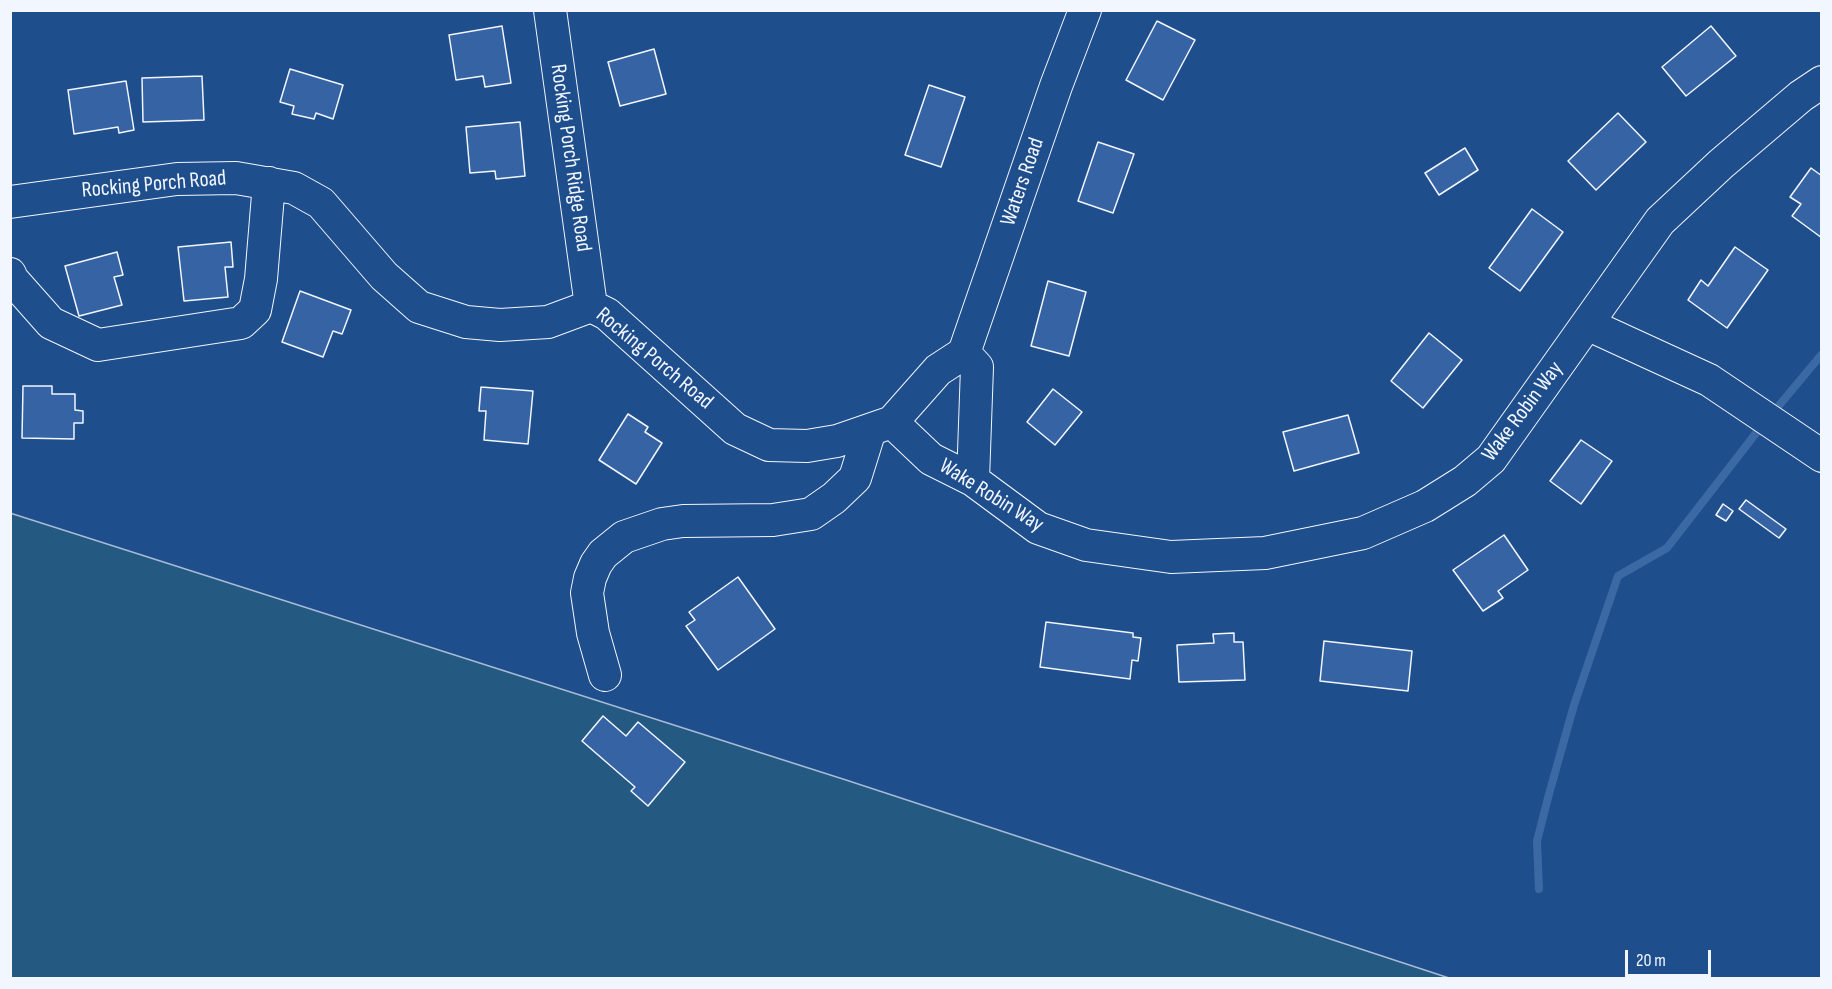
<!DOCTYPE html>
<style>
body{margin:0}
#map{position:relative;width:1832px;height:989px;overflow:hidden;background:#1f4e8c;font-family:"Sofia Sans Condensed",sans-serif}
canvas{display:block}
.frame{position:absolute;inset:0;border:12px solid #f2f6ff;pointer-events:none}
.scale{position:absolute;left:1625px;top:950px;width:86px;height:27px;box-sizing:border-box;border:3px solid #f2f6ff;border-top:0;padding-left:8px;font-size:18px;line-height:21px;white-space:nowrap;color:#f2f6ff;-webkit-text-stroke:4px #1f4e8c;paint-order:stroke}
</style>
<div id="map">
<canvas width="1832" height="989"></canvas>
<div class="frame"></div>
<div class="scale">20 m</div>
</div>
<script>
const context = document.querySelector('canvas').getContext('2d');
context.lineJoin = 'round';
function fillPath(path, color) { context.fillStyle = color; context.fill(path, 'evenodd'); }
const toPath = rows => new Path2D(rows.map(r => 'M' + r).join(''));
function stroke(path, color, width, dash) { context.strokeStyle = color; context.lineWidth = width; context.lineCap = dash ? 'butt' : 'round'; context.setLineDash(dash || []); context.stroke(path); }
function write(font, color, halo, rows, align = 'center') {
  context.font = font + ' "Sofia Sans Condensed",sans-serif'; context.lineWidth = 4.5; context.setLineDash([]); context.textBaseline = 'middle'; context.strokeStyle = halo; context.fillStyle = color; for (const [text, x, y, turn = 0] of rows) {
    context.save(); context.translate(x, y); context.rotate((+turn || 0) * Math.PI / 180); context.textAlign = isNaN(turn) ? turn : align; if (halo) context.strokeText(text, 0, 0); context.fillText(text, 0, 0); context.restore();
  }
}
const green = toPath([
 [10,513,846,780,1449,978,11,978,10,513]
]);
fillPath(green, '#245a82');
stroke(green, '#a8bbd7', 1.5);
stroke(toPath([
 [1777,408,1822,354],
 [1539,889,1537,841,1549,794,1574,705,1618,576,1667,548,1760,428]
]), '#3b69a3', 8);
const building = toPath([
 [1157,21,1195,40,1163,100,1126,80,1157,21],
 [502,26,511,83,485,87,483,76,456,80,449,35,502,26],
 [1711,26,1736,56,1686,96,1662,67,1711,26],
 [654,49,666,94,620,106,608,62,654,49],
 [290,69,343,85,333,119,316,113,314,119,292,114,294,106,280,102,290,69],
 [202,76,204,120,143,122,142,78,202,76],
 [126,81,134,130,119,133,118,127,74,134,68,90,126,81],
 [929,85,965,97,941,167,905,155,929,85],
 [1618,113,1646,142,1596,190,1568,161,1618,113],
 [520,122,525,176,496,179,495,171,470,173,466,127,520,122],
 [1098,142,1134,154,1113,213,1078,201,1098,142],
 [1465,148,1478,170,1439,195,1425,173,1465,148],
 [1811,168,1822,176,1822,238,1792,216,1801,204,1790,197,1811,168],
 [1532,209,1563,232,1520,291,1489,268,1532,209],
 [231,242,233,267,225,267,228,297,184,301,178,247,231,242],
 [1735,247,1768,270,1727,328,1688,300,1701,280,1708,286,1735,247],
 [117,252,123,275,114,277,122,305,79,316,65,266,117,252],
 [1048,281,1086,292,1069,356,1031,346,1048,281],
 [300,291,351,310,342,334,333,331,323,357,282,342,300,291],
 [1429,333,1462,360,1423,408,1391,381,1429,333],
 [23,386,52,386,52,394,75,394,75,410,83,411,83,423,74,423,74,439,22,438,23,386],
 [481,387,533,391,528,444,484,440,486,411,479,411,481,387],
 [1053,389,1082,412,1055,445,1027,422,1053,389],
 [628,414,648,427,645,432,662,443,636,484,599,460,628,414],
 [1348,415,1359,453,1294,471,1283,432,1348,415],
 [1581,440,1612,461,1581,504,1550,481,1581,440],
 [1746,500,1786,529,1779,538,1739,509,1746,500],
 [1723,504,1733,511,1726,521,1716,515,1723,504],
 [1504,535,1528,570,1498,591,1503,598,1483,611,1453,570,1504,535],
 [738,577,775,629,718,670,686,626,695,620,689,612,738,577],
 [1046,622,1133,633,1133,637,1141,638,1138,661,1132,660,1130,679,1040,667,1046,622],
 [1234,633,1234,642,1243,642,1245,680,1179,682,1177,645,1214,643,1213,634,1234,633],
 [1324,641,1412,651,1408,691,1320,681,1324,641],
 [603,716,626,736,638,722,685,762,648,806,631,791,635,787,582,741,603,716]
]);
fillPath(building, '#3563a3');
stroke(building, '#f2f6ff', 1.5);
const minor = toPath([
 [550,10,591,306],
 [10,202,177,179,236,178,294,188,321,203,384,276,419,307,466,322,500,325,548,322,591,306,607,314,735,429,769,445,807,446,837,441,892,422],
 [10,274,12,279,51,323,98,345,241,323,255,310,261,279,269,183],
 [1587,324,1709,380,1822,456],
 [964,353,1056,86,1085,10],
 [892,422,931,459,973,480,1038,528,1086,545,1171,557,1265,553,1363,533,1425,506,1465,481,1491,459,1660,221,1721,164,1801,96,1822,82],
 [892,422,938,370,964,353,977,367,973,480],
 [605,675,593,633,587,593,590,578,596,564,603,554,624,537,662,524,683,521,773,520,811,514,834,498,855,478,870,430]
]);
stroke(minor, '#f2f6ff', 34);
stroke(minor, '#1f4e8c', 32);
write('22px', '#f2f6ff', '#1f4e8c', [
 ["Rocking Porch Ridge Road",570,158,82],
 ["Waters Road",1023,182,-71],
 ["Rocking Porch Road",154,185,-5],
 ["Rocking Porch Road",654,359,40],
 ["Wake Robin Way",1523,412,-53],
 ["Wake Robin Way",991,496,32]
]);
</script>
